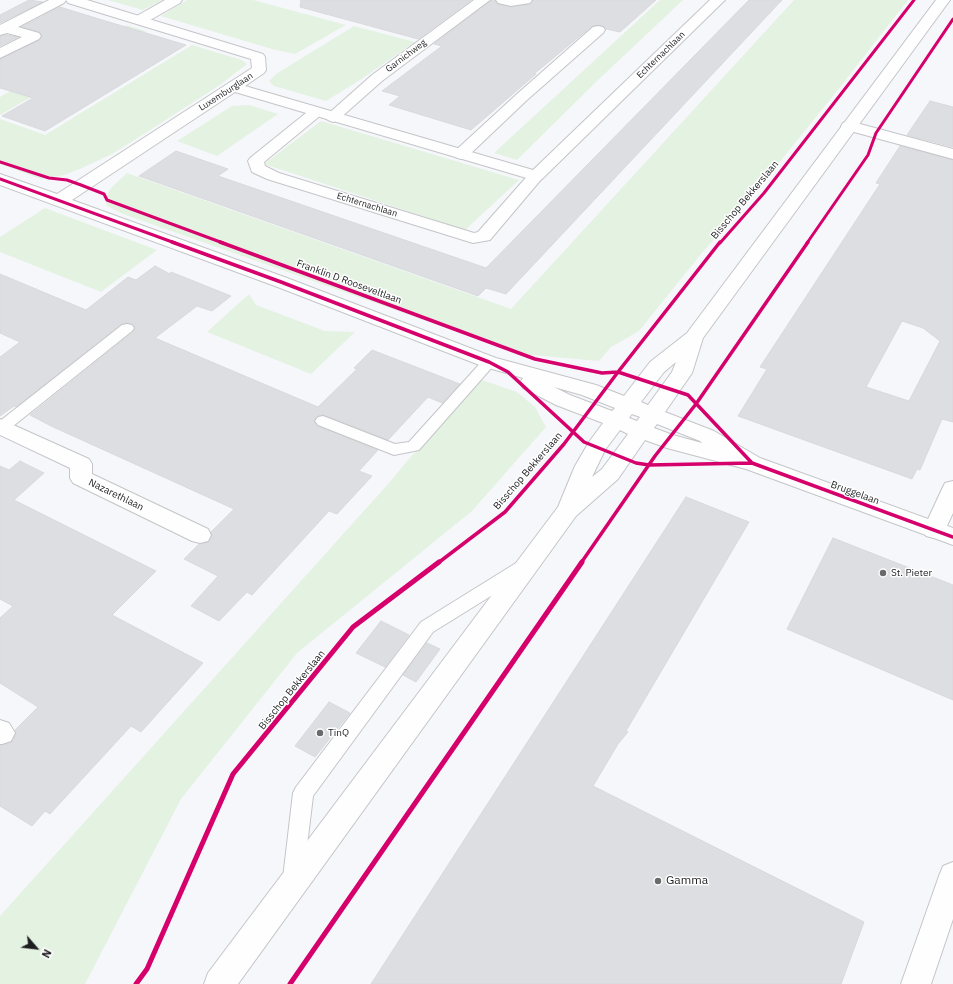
<!DOCTYPE html>
<style>
body{margin:0}
#map{position:relative;width:953px;height:984px;overflow:hidden;background:#f6f7fb;font-family:"IBM Plex Sans",sans-serif}
canvas{display:block}
.north{position:absolute;left:16px;top:928px;width:40px;height:40px;-webkit-text-stroke:3px #fff;paint-order:stroke;rotate:118deg;font-size:11px;font-weight:700;line-height:16px;text-align:center;color:#1e1e21}
.north::after{content:'';display:block;margin:auto;width:14px;height:18px;background:#1e1e21;clip-path:polygon(50% 0,100% 100%,50% 72%,0 100%)}
</style>
<div id="map">
<canvas width="953" height="984"></canvas>
<div class="north">N</div>
</div>
<script>
const context = document.querySelector('canvas').getContext('2d');
context.lineJoin = 'round';
function fillPath(path, color) { context.fillStyle = color; context.fill(path, 'evenodd'); }
const toPath = rows => new Path2D(rows.map(r => 'M' + r).join(''));
function stroke(path, color, width, dash) { context.strokeStyle = color; context.lineWidth = width; context.lineCap = dash ? 'butt' : 'round'; context.setLineDash(dash || []); context.stroke(path); }
function write(font, color, halo, rows, align = 'center') {
  context.font = font + ' "IBM Plex Sans",sans-serif'; context.lineWidth = 3; context.setLineDash([]); context.textBaseline = 'middle'; context.strokeStyle = halo; context.fillStyle = color; for (const [text, x, y, turn = 0] of rows) {
    context.save(); context.translate(x, y); context.rotate((+turn || 0) * Math.PI / 180); context.textAlign = isNaN(turn) ? turn : align; if (halo) context.strokeText(text, 0, 0); context.fillText(text, 0, 0); context.restore();
  }
}
fillPath(toPath([
 [108,0,162,0,143,10],
 [187,0,253,0,346,25,295,54,272,49,161,16],
 [660,0,683,0,597,81,517,160,494,153],
 [794,0,908,0,833,96,748,201,701,254,639,331,611,347,599,361,520,354,123,214,107,206,105,200,110,189,127,173,511,309],
 [126,25,146,31,0,115,0,97],
 [354,26,415,42,360,80,326,101,274,86,269,81,276,74],
 [192,45,242,60,247,64,220,85,147,132,112,154,82,168,64,175,41,179,0,164,0,119,45,135],
 [249,105,278,114,217,156,177,141,232,106],
 [321,121,519,180,465,230,264,164],
 [45,208,157,250,101,292,0,252,0,237],
 [249,294,256,305,325,331,355,332,311,374,207,332],
 [482,380,517,392,535,407,546,427,472,511,297,653,181,799,85,984,0,984,0,916,389,483,408,460]
]), '#e4f2e2');
const building = toPath([
 [29,0,43,2,0,23,0,15,29,0],
 [301,0,471,0,418,39,300,7,301,0],
 [491,0,495,0,498,4,511,7,530,4,533,0,656,0,620,32,606,29,603,26,592,26,534,74,536,74,471,130,389,105,400,96,382,91,442,46,434,44,491,0],
 [749,0,782,0,506,294,486,288,478,296,139,176,176,151,228,169,218,176,486,268,749,0],
 [60,7,99,19,186,45,45,131,2,116,33,98,0,88,0,59,40,40,42,37,40,32,22,27,60,7],
 [7,35,18,37,0,46,0,36,7,35],
 [930,101,953,107,953,147,907,135,930,101],
 [900,146,953,160,953,422,942,419,920,470,917,469,912,479,738,416,767,369,760,367,880,184,876,183,900,146],
 [902,321,923,328,940,341,909,401,866,387,902,321],
 [155,266,170,274,171,272,231,296,212,311,197,306,155,338,318,407,357,369,354,368,372,350,460,384,442,403,428,397,388,440,324,415,317,416,314,421,317,426,378,450,359,471,372,476,337,514,329,511,252,595,247,592,219,621,191,606,218,576,184,559,199,544,209,542,212,536,211,532,234,509,51,426,30,415,133,332,135,329,133,324,127,323,121,324,16,407,14,406,0,416,0,357,20,342,0,333,0,274,86,310,128,277,136,280,155,266],
 [20,461,44,473,14,500,156,571,112,615,203,663,141,732,131,726,50,814,45,811,32,826,0,806,0,746,12,742,16,734,15,730,38,707,0,683,0,618,13,606,0,599,0,466,9,470,20,461],
 [686,497,749,522,626,731,628,732,618,744,593,786,864,922,841,984,371,984,686,497],
 [833,538,953,585,953,700,787,629,833,538],
 [381,621,409,635,385,667,356,653,381,621],
 [427,643,440,649,416,682,403,675,427,643],
 [329,702,350,713,315,757,295,746,329,702]
]);
fillPath(building, '#dddee1');
stroke(building, '#d8d9dc', 1);
const lane = toPath([
 [127,324,132,325,134,328,132,331,7,431,0,432,0,421,122,325,127,324],
 [489,357,494,359,496,362,494,365,419,450,394,455,318,425,315,421,318,417,323,416,395,444,409,442,484,359,489,357],
 [522,562,528,563,530,568,528,573,433,632,313,796,303,878,300,885,293,888,286,885,283,878,293,793,296,787,421,622,516,563,522,562]
]);
const street = toPath([
 [49,0,66,0,64,3,18,27,39,33,41,36,39,39,0,58,0,48,22,37,7,33,0,35,0,25,49,0],
 [165,0,182,0,180,3,145,23,140,24,135,23,133,20,135,17,165,0],
 [474,0,490,0,382,81,338,120,333,122,328,120,325,117,328,114,372,75,474,0],
 [496,0,532,0,530,3,511,6,498,3,496,0],
 [598,26,603,27,605,30,603,33,527,100,467,157,461,159,455,157,453,154,455,151,517,94,593,27,598,26],
 [316,107,321,109,324,112,321,115,264,162,265,166,279,173,474,233,478,232,530,173,536,171,542,173,544,176,490,240,473,243,267,179,252,172,248,161,250,158,311,109,316,107],
 [849,121,953,149,953,159,843,129,841,126,843,123,849,121],
 [0,419,89,459,92,464,92,474,208,529,211,535,208,541,200,543,192,541,73,483,70,478,70,468,0,435,0,419],
 [953,481,953,513,945,530,942,536,934,538,926,536,923,530,942,489,945,483,953,481],
 [0,720,9,723,15,733,11,741,2,744,0,744,0,720],
 [953,862,953,919,931,984,901,984,939,876,943,866,953,862]
]);
const secondary = toPath([
 [66,0,87,0,263,54,265,57,266,70,264,73,245,86,533,170,710,0,725,0,542,179,536,181,530,179,235,92,72,200,287,278,496,358,596,385,624,396,650,362,687,333,936,0,950,0,703,338,692,373,665,412,714,431,760,458,953,528,953,545,746,469,667,448,645,440,618,479,576,516,238,984,204,984,208,973,558,507,575,466,589,442,603,423,556,405,523,388,520,383,523,378,482,366,275,286,0,185,0,174,57,194,252,68,251,59,68,3,66,0],
 [676,362,672,372,648,405,641,402,664,372,676,362],
 [554,387,582,395,615,408,612,411,570,395,554,387],
 [632,414,640,417,637,421,629,418,632,414],
 [657,424,700,441,702,443,673,435,654,428,657,424],
 [620,430,628,434,602,469,592,477,605,450,620,430]
]);
stroke(lane, '#c4c5c8', 2);
stroke(street, '#c4c5c8', 2);
stroke(secondary, '#c4c5c8', 2);
fillPath(lane, '#fefefe');
fillPath(street, '#fefefe');
fillPath(secondary, '#fefefe');
stroke(toPath([
 [0,162,49,178,67,180,81,185,104,194,107,200,223,243],
 [0,179,175,243],
 [720,243,764,193,914,0],
 [807,243,868,155,876,133,953,19]
]), '#d6006c', 3);
stroke(toPath([
 [172,242,281,282,489,362,508,372,584,442,636,463,649,465,752,463,953,537],
 [220,242,535,359,602,373,618,372,688,395,752,463],
 [438,563,505,512,564,444,618,372,720,242],
 [581,563,655,456,696,404,808,242]
]), '#d6006c', 3.5);
stroke(toPath([
 [136,984,147,969,233,774,353,627,439,562],
 [290,984,582,562]
]), '#d6006c', 5);
for (const [x, y, r, color] of [
 [883,573,4,"#6a6a6d"],
 [320,733,4,"#6a6a6d"],
 [658,881,4,"#6a6a6d"]
]) { const dot = new Path2D(); dot.arc(x, y, r, 0, 2 * Math.PI); context.fillStyle = color; context.fill(dot); stroke(dot, '#fff', 1.5); }
write('9px', '#1e1e21', '#fff', [
 ["Echternachlaan",661,55,-44],
 ["Garnichweg",406,56,-37],
 ["Luxemburglaan",226,92,-33],
 ["Echternachlaan",367,205,17]
]);
write('10px', '#1e1e21', '#fff', [
 ["Bisschop Bekkerslaan",745,200,-50],
 ["Franklin D Rooseveltlaan",349,282,20],
 ["Bisschop Bekkerslaan",528,471,-49],
 ["Bruggelaan",855,493,20],
 ["Nazarethlaan",116,495,26],
 ["Bisschop Bekkerslaan",292,690,-51]
]);
write('10px', '#1e1e21', '#fff', [
 ["St. Pieter",891,573],
 ["TinQ",328,733]
], 'left');
write('12px', '#1e1e21', '#fff', [
 ["Gamma",666,881]
], 'left');
</script>
